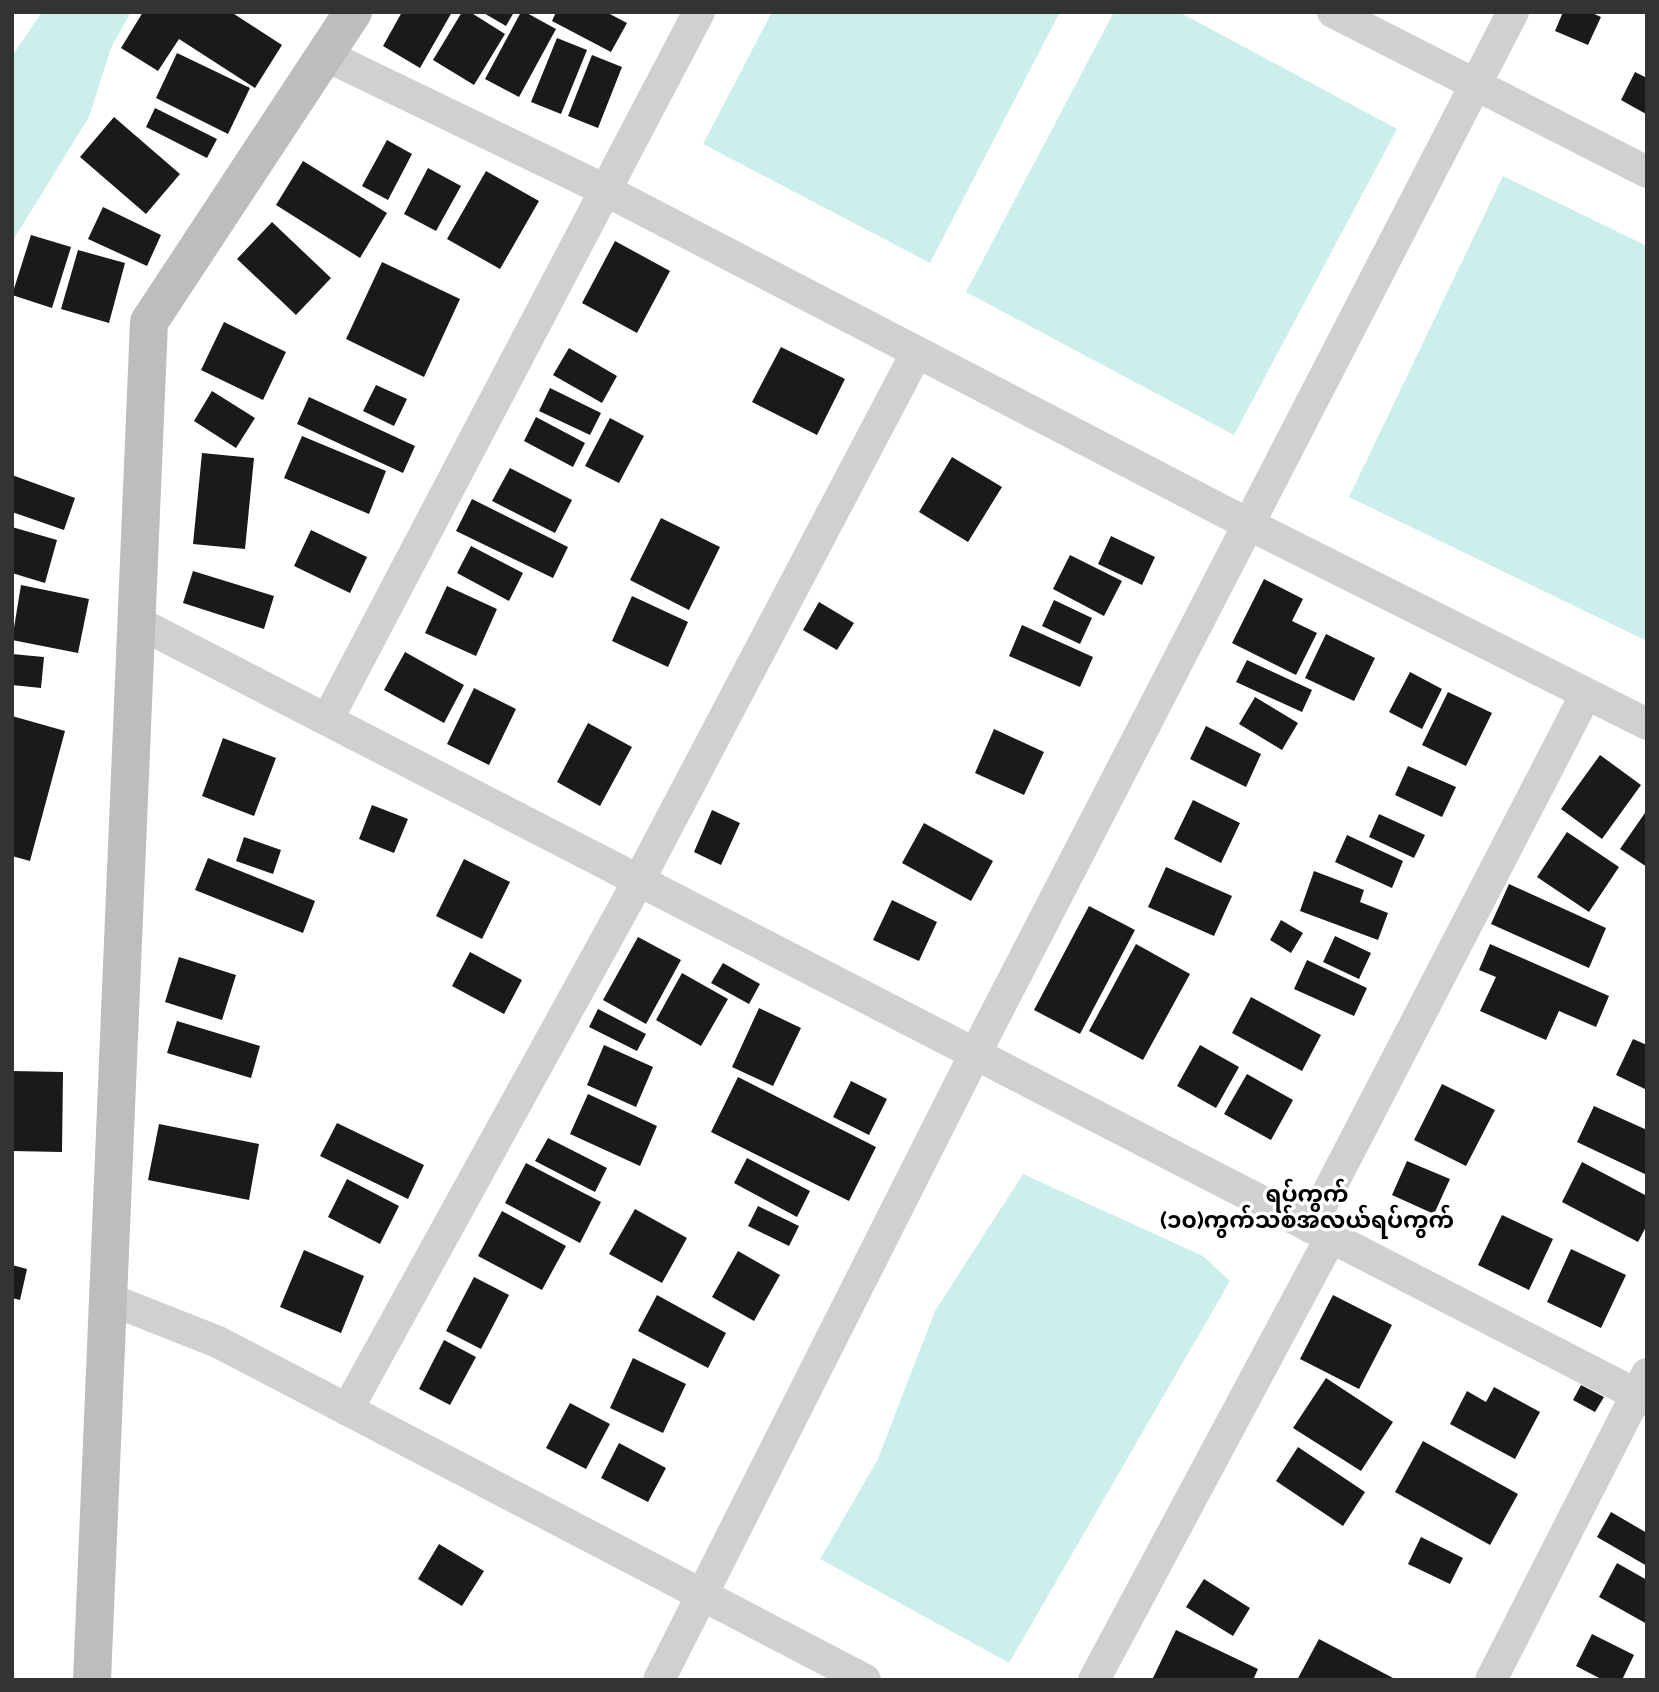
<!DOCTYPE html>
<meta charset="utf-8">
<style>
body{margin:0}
#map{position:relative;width:1659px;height:1692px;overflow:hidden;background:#fff;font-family:Raleway,sans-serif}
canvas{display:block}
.frame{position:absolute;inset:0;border:14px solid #333;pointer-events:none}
</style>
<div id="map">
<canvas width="1659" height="1692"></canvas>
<div class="frame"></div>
</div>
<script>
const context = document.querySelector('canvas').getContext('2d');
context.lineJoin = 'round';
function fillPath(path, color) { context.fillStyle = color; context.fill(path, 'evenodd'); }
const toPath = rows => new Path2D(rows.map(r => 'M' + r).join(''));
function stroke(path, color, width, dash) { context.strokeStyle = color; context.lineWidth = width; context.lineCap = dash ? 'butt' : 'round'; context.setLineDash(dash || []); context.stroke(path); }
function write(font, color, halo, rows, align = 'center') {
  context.font = font + ' Raleway,"Noto Sans Myanmar",sans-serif'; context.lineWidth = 7; context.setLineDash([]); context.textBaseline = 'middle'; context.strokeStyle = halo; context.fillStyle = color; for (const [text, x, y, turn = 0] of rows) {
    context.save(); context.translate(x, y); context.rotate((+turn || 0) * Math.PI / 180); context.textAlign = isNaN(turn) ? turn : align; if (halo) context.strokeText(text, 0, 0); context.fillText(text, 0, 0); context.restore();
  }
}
fillPath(toPath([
 [42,12,131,12,111,48,89,117,12,242,12,56],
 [772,12,1060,12,930,263,703,144],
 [1114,12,1179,12,1397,129,1234,435,966,292],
 [1503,176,1647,246,1647,641,1349,497],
 [1023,1174,1203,1256,1230,1281,1009,1663,820,1559,877,1461,935,1311]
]), '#cdefec');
fillPath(toPath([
 [143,12,231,12,282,45,255,88,179,39,158,71,121,48],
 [402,12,452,12,420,68,383,46],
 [462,12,470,12,505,34,474,85,433,60],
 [482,12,514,12,506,26],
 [521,12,525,12,556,29,519,97,485,79],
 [556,12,606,12,627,23,611,52,552,21],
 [1563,12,1590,12,1601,17,1588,45,1555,31],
 [557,38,587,50,561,114,531,102],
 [177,53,250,88,228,134,156,98],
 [592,55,622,67,598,128,568,116],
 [1635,72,1647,78,1646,114,1621,100],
 [155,108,217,139,207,158,146,127],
 [114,117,180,174,146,214,80,157],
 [387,140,412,154,388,200,362,186],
 [303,161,387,213,360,258,276,205],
 [428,168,461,186,436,231,404,214],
 [486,171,539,201,500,269,447,239],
 [103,207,161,235,147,266,88,239],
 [272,222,331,278,296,315,237,259],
 [31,235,71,247,52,308,12,295],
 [615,241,670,271,637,333,582,303],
 [78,250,125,263,109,323,61,309],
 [382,262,460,299,424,377,346,339],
 [224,322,286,352,263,400,201,370],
 [781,347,845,379,817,435,752,402],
 [569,348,617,376,602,403,553,375],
 [376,385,407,399,394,426,363,411],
 [550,388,601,413,590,435,539,411],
 [212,391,255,418,236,448,194,421],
 [309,397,415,446,403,473,297,424],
 [536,417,585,443,573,467,524,441],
 [610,418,644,436,619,483,585,466],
 [302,436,386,471,369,514,284,478],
 [202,453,254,458,245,549,193,544],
 [952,457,1002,487,968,542,919,512],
 [510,468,572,500,555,533,492,501],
 [12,475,75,498,64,530,12,512],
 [472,499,568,547,553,578,456,531],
 [661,518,720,547,689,610,630,580],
 [12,527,57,540,45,583,12,573],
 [311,530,367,557,350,593,294,566],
 [1111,536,1155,557,1142,585,1098,564],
 [471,546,523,573,509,601,457,573],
 [1070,555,1122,581,1104,616,1053,589],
 [193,571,274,596,264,629,183,603],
 [1264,579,1303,599,1292,621,1317,633,1296,675,1232,643],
 [21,585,89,599,78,653,12,640],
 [447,586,497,609,476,656,425,633],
 [632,596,688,622,668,667,612,641],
 [1054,600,1092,618,1080,644,1042,626],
 [819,602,854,623,837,650,803,630],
 [1022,625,1093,657,1080,687,1009,656],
 [1326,634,1375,658,1354,701,1305,678],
 [405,652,464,685,444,723,384,690],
 [12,654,44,657,41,688,12,685],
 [1247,660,1312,690,1302,712,1236,682],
 [1410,672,1442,689,1422,729,1389,712],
 [474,688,516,709,489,765,447,744],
 [1448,692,1492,713,1466,766,1422,745],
 [1255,697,1298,723,1282,750,1239,724],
 [12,716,65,731,30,861,12,856],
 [588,723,632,747,600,806,557,782],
 [1206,726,1261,754,1246,787,1190,759],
 [994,729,1044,752,1024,795,975,773],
 [223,738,276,758,254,816,202,796],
 [1600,755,1641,785,1602,839,1561,809],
 [1408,766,1456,787,1442,817,1395,795],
 [1193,800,1240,823,1221,863,1174,839],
 [372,805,408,819,394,853,359,839],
 [712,810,740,823,721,865,694,852],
 [1647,810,1647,867,1620,849],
 [1379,814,1425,835,1414,858,1369,837],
 [924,823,993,861,971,901,902,863],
 [1567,832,1619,867,1589,912,1537,877],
 [1347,835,1403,861,1392,888,1335,862],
 [244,837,281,850,273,874,236,861],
 [208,858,315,901,303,933,195,890],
 [464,859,510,882,482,939,436,916],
 [1166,867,1232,896,1214,936,1148,907],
 [1314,871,1364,890,1360,902,1388,913,1378,940,1300,911],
 [1509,884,1606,928,1589,968,1491,924],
 [892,900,937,922,919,961,873,940],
 [1089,906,1135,930,1080,1034,1034,1010],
 [1281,920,1303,933,1291,953,1270,940],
 [1335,936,1371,953,1359,979,1323,962],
 [638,937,681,960,646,1024,603,1000],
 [1136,944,1190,974,1143,1060,1089,1031],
 [1490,944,1609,996,1596,1027,1559,1011,1546,1040,1480,1011,1496,977,1479,970],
 [470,952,522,980,504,1014,452,986],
 [179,957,236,975,222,1020,165,1002],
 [1307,960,1367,988,1354,1016,1294,989],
 [723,963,760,984,749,1004,711,983],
 [682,973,728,999,701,1046,656,1020],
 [1251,997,1321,1035,1302,1071,1232,1033],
 [759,1008,801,1028,773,1086,732,1067],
 [598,1009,646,1034,637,1051,589,1027],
 [177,1021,260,1046,251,1078,167,1053],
 [1633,1039,1647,1045,1647,1090,1616,1075],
 [604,1045,653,1067,636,1107,587,1085],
 [1200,1045,1239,1067,1216,1108,1177,1086],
 [12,1071,63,1072,62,1152,12,1151],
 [1247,1074,1293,1100,1271,1140,1224,1114],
 [738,1077,876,1147,849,1201,711,1132],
 [851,1081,887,1099,869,1135,833,1117],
 [1442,1084,1495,1110,1466,1166,1414,1140],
 [588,1094,657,1126,640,1166,570,1134],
 [1594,1106,1647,1130,1647,1175,1577,1142],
 [337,1123,424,1165,408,1199,320,1156],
 [159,1124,259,1144,249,1200,148,1180],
 [548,1138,607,1168,595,1192,535,1161],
 [747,1158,810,1191,797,1217,734,1183],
 [1407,1161,1450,1179,1434,1214,1392,1195],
 [1582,1162,1647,1196,1647,1225,1638,1242,1562,1202],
 [526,1163,601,1202,580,1243,505,1203],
 [347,1179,399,1206,380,1244,328,1217],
 [758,1206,799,1226,789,1246,748,1226],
 [635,1209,687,1238,662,1283,609,1254],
 [502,1211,566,1246,542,1290,478,1256],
 [1502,1215,1553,1239,1529,1290,1478,1265],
 [1571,1249,1626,1275,1601,1328,1547,1302],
 [304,1250,364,1276,341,1333,280,1307],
 [738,1251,780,1275,754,1321,712,1297],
 [12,1265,27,1269,20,1300,12,1298],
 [474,1277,509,1295,481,1349,446,1331],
 [657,1295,726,1333,708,1368,638,1331],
 [1333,1295,1392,1325,1359,1389,1300,1359],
 [444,1340,476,1357,450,1405,419,1389],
 [633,1358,686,1384,663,1433,610,1408],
 [1326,1378,1393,1422,1361,1471,1293,1428],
 [1581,1385,1604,1397,1595,1412,1573,1400],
 [1494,1387,1540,1412,1515,1459,1450,1424,1467,1391,1486,1402],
 [570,1403,610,1424,586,1469,546,1448],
 [1423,1441,1518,1494,1490,1545,1395,1492],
 [619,1443,666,1468,648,1502,601,1478],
 [1298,1447,1365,1492,1343,1526,1276,1481],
 [1611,1512,1647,1533,1647,1566,1597,1537],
 [1421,1537,1463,1558,1450,1584,1408,1564],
 [439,1544,484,1571,462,1606,418,1579],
 [1617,1563,1647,1580,1647,1624,1599,1597],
 [1204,1579,1250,1608,1233,1636,1186,1607],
 [1176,1630,1258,1669,1253,1680,1152,1680],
 [1592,1634,1634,1655,1622,1680,1603,1680,1576,1666],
 [1319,1639,1393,1678,1392,1680,1297,1680]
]), '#1a1a1a');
stroke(toPath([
 [1333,12,1647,172],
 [325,55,605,190,1248,524,1647,724],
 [137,622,1647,1400],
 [327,720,699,12],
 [1310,1227,1586,694],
 [109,1299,218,1342,865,1680],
 [347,1410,639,880,917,352],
 [659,1680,975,1054,1513,12],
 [1094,1680,1331,1237],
 [1491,1680,1647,1374]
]), '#d0d0d0', 32);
stroke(toPath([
 [92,1680,149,322,353,12]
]), '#bdbdbd', 38);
write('bold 23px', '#000', '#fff', [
 ["ရပ်ကွက်",1307,1195],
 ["(၁၀)ကွက်သစ်အလယ်ရပ်ကွက်",1307,1221]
]);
</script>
